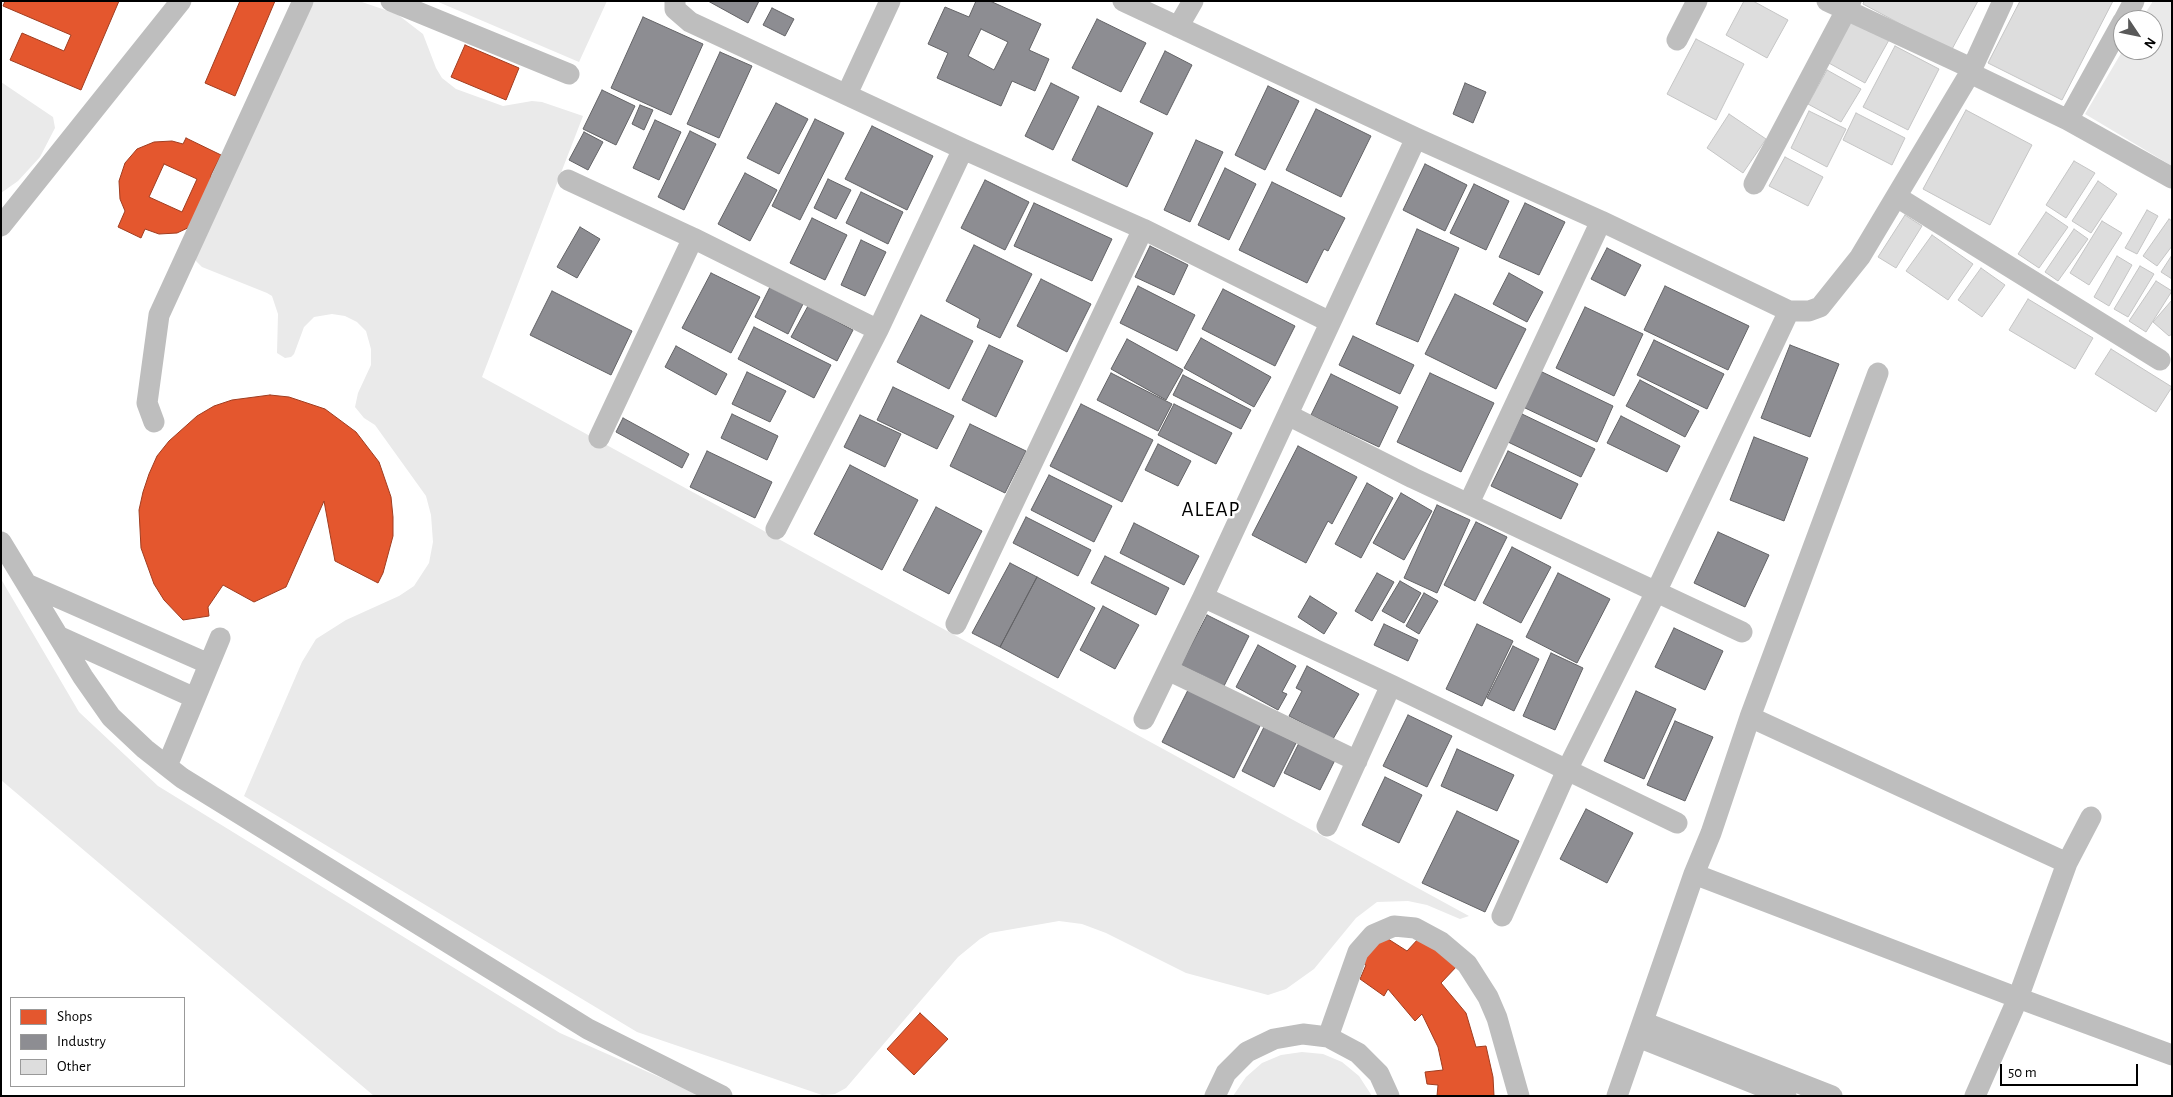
<!DOCTYPE html>
<style>
body{margin:0}
#map{position:relative;width:2173px;height:1097px;overflow:hidden;background:#fff;font-family:"Alegreya Sans",sans-serif}
canvas{display:block}
.frame{position:absolute;inset:0;border:2px solid #000;pointer-events:none}
.legend{position:absolute;left:10px;top:997px;width:175px;height:90px;box-sizing:border-box;background:#fff;border:1px solid #999;margin:0;padding:6px 9px;list-style:none;font-size:15px;color:#000}
.legend li{display:flex;align-items:center;gap:10px;height:25px}
.legend b{width:25px;border:1px solid #999}
.north{position:absolute;left:2113px;top:10px;width:50px;height:50px;box-sizing:border-box;background:#fff;border:1px solid #999;border-radius:50%;rotate:124deg;font-size:14px;font-weight:700;line-height:20px;text-align:center;color:#000}
.north::after{content:'';display:block;margin:auto;width:18px;height:22px;background:#595959;clip-path:polygon(50% 0,100% 100%,50% 72%,0 100%)}
.scale{position:absolute;left:2000px;top:1064px;width:138px;height:22px;box-sizing:border-box;border:2px solid #000;border-top:0;padding-left:6px;font-size:15px;line-height:18px;white-space:nowrap;color:#000;-webkit-text-stroke:4px #fff;paint-order:stroke}
</style>
<div id="map">
<canvas width="2173" height="1097"></canvas>
<div class="frame"></div>
<ul class="legend">
<li><b style="height:14px;background:#e4572e"></b>Shops</li>
<li><b style="height:14px;background:#8d8d92"></b>Industry</li>
<li><b style="height:14px;background:#ddd"></b>Other</li>
</ul>
<div class="north">N</div>
<div class="scale">50 m</div>
</div>
<script>
const context = document.querySelector('canvas').getContext('2d');
context.lineJoin = 'round';
function fillPath(path, color) { context.fillStyle = color; context.fill(path, 'evenodd'); }
const toPath = rows => new Path2D(rows.map(r => 'M' + r).join(''));
function stroke(path, color, width, dash) { context.strokeStyle = color; context.lineWidth = width; context.lineCap = dash ? 'butt' : 'round'; context.setLineDash(dash || []); context.stroke(path); }
function write(font, color, halo, rows, align = 'center') {
  context.font = font + ' "Alegreya Sans",sans-serif'; context.lineWidth = 5; context.setLineDash([]); context.textBaseline = 'middle'; context.strokeStyle = halo; context.fillStyle = color; for (const [text, x, y, turn = 0] of rows) {
    context.save(); context.translate(x, y); context.rotate((+turn || 0) * Math.PI / 180); context.textAlign = isNaN(turn) ? turn : align; if (halo) context.strokeText(text, 0, 0); context.fillText(text, 0, 0); context.restore();
  }
}
fillPath(toPath([
 [313,1,359,1,397,14,423,34,436,68,442,78,456,89,503,106,532,101,542,102,583,116,482,377,1469,916,1460,919,1427,905,1408,901,1377,902,1356,918,1314,969,1286,989,1268,995,1186,973,1106,933,1082,924,1059,921,990,933,980,939,958,957,846,1088,835,1094,822,1095,637,1032,244,796,302,662,316,639,346,620,399,596,414,586,429,563,433,542,431,515,426,496,375,425,364,418,355,407,358,393,371,365,371,349,366,331,357,322,345,316,332,314,314,317,304,327,294,354,291,357,285,358,277,353,278,314,272,296,267,293,202,267,196,261,196,257],
 [436,1,607,1,579,62],
 [2153,1,2172,1,2172,166,2085,114,2123,50,2153,50,2153,20,2141,20],
 [1,82,53,117,55,128,40,157,18,181,1,193],
 [1,579,79,712,158,786,560,1033,702,1096,374,1096,1,780],
 [1302,1052,1323,1054,1342,1062,1359,1076,1372,1096,1233,1096,1246,1077,1262,1063,1281,1055]
]), '#eaeaea');
const shops = toPath([
 [5,1,119,1,81,90,10,60,22,33,64,51,71,35,3,6,5,1],
 [240,1,275,1,235,96,205,83,240,1],
 [465,45,519,68,506,100,451,77,465,45],
 [186,138,221,155,211,175,212,194,194,225,177,233,159,234,145,229,141,238,118,227,125,211,120,199,119,181,125,163,137,149,154,142,172,141,183,144,186,138],
 [164,164,197,179,182,212,149,197,164,164],
 [270,395,289,397,325,409,356,432,379,462,391,497,393,517,393,536,383,573,378,583,335,561,324,501,286,587,254,602,223,585,208,607,209,616,183,620,164,600,154,584,141,548,139,510,143,492,149,474,157,456,169,441,197,416,214,406,232,400,270,395],
 [1385,937,1407,951,1419,938,1458,965,1441,983,1466,1013,1476,1047,1486,1046,1493,1077,1494,1096,1437,1096,1438,1085,1427,1084,1425,1072,1443,1070,1438,1047,1422,1014,1415,1021,1388,989,1384,996,1360,979,1366,965,1359,961,1385,937],
 [920,1013,948,1039,914,1075,887,1049,920,1013]
]);
fillPath(shops, '#e4572e');
stroke(shops, '#a03d20', 1);
const industry = toPath([
 [708,1,759,1,748,23,708,1],
 [976,1,990,1,1041,24,1029,50,1049,59,1035,91,1012,81,1001,106,937,78,948,53,928,44,945,7,969,17,976,1],
 [981,29,1008,42,994,70,968,56,981,29],
 [772,8,794,19,785,36,763,25,772,8],
 [643,17,703,44,671,115,611,88,643,17],
 [1097,19,1146,43,1121,92,1072,68,1097,19],
 [1165,51,1192,65,1167,115,1140,102,1165,51],
 [720,52,752,66,719,138,687,124,720,52],
 [1051,83,1079,97,1053,150,1025,136,1051,83],
 [1465,83,1486,92,1473,123,1453,114,1465,83],
 [1268,86,1299,101,1265,170,1235,155,1268,86],
 [602,90,635,106,616,145,583,129,602,90],
 [776,103,808,119,779,174,747,158,776,103],
 [640,105,653,110,644,130,632,124,640,105],
 [1098,106,1153,133,1127,187,1072,160,1098,106],
 [1316,109,1371,136,1341,197,1286,170,1316,109],
 [815,119,844,133,800,220,772,206,815,119],
 [655,120,681,132,659,180,633,168,655,120],
 [872,126,933,156,907,210,845,179,872,126],
 [690,131,716,144,684,210,658,197,690,131],
 [584,132,603,142,588,170,569,160,584,132],
 [1196,140,1223,152,1190,222,1164,210,1196,140],
 [1425,164,1467,185,1445,231,1403,210,1425,164],
 [1225,168,1256,184,1229,240,1198,225,1225,168],
 [745,173,777,190,750,241,718,224,745,173],
 [828,179,851,190,836,219,814,208,828,179],
 [985,180,1029,202,1005,250,961,228,985,180],
 [1272,182,1345,218,1328,251,1324,249,1307,283,1239,250,1272,182],
 [1474,184,1509,201,1486,250,1450,233,1474,184],
 [861,192,903,212,888,244,846,223,861,192],
 [1034,203,1112,239,1092,281,1014,246,1034,203],
 [1525,203,1565,222,1539,275,1499,257,1525,203],
 [812,218,847,235,825,280,790,263,812,218],
 [580,227,600,239,577,278,557,267,580,227],
 [1417,229,1459,248,1418,342,1376,324,1417,229],
 [861,240,886,252,865,296,841,285,861,240],
 [974,245,1032,274,1000,338,977,327,980,319,946,301,974,245],
 [1150,246,1188,265,1174,295,1135,277,1150,246],
 [1607,248,1641,265,1625,296,1591,279,1607,248],
 [711,273,760,297,731,353,682,328,711,273],
 [1509,273,1543,292,1527,322,1493,304,1509,273],
 [1041,279,1091,304,1067,352,1017,326,1041,279],
 [1138,286,1195,315,1177,351,1120,323,1138,286],
 [1665,286,1749,326,1728,370,1644,330,1665,286],
 [770,287,803,304,788,334,755,317,770,287],
 [1223,289,1295,326,1275,366,1202,329,1223,289],
 [552,291,632,331,611,375,530,335,552,291],
 [1455,294,1526,329,1496,389,1425,354,1455,294],
 [808,306,853,330,837,361,791,337,808,306],
 [1585,307,1643,334,1614,396,1556,368,1585,307],
 [921,315,973,341,949,389,897,362,921,315],
 [754,327,831,365,814,398,738,359,754,327],
 [1353,336,1414,365,1400,394,1339,365,1353,336],
 [1201,338,1271,377,1254,407,1184,368,1201,338],
 [1127,339,1183,370,1166,400,1111,369,1127,339],
 [1654,340,1724,374,1707,409,1637,375,1654,340],
 [989,345,1023,361,996,417,962,400,989,345],
 [1790,345,1839,364,1810,437,1761,418,1790,345],
 [676,346,727,374,716,395,665,367,676,346],
 [1540,371,1613,406,1597,442,1523,407,1540,371],
 [747,372,786,391,770,422,732,404,747,372],
 [1111,373,1172,404,1158,431,1097,400,1111,373],
 [1430,373,1494,403,1461,472,1397,442,1430,373],
 [1331,374,1398,407,1379,447,1311,415,1331,374],
 [1183,375,1251,410,1241,429,1173,395,1183,375],
 [1640,380,1699,411,1685,437,1626,406,1640,380],
 [893,387,954,416,937,449,877,420,893,387],
 [1081,404,1153,440,1122,502,1050,466,1081,404],
 [1174,404,1232,433,1216,464,1158,435,1174,404],
 [732,414,778,436,767,460,721,438,732,414],
 [1522,414,1595,449,1581,477,1508,442,1522,414],
 [860,415,901,434,885,467,844,447,860,415],
 [1621,416,1680,446,1667,472,1607,443,1621,416],
 [623,418,689,454,682,468,616,432,623,418],
 [970,424,1026,451,1005,493,950,466,970,424],
 [1754,437,1808,458,1784,521,1730,500,1754,437],
 [1158,444,1191,461,1178,486,1145,470,1158,444],
 [1298,446,1357,477,1332,524,1328,521,1306,563,1252,535,1298,446],
 [707,451,772,482,755,518,690,487,707,451],
 [1508,451,1578,484,1561,519,1491,486,1508,451],
 [850,465,918,500,882,570,814,534,850,465],
 [1049,475,1112,506,1094,542,1031,510,1049,475],
 [1367,483,1393,498,1361,558,1335,544,1367,483],
 [1401,493,1432,511,1404,560,1373,543,1401,493],
 [1437,505,1470,520,1437,593,1404,578,1437,505],
 [936,507,982,531,949,594,903,570,936,507],
 [1026,517,1091,550,1078,576,1013,543,1026,517],
 [1476,522,1507,537,1475,601,1444,585,1476,522],
 [1134,523,1199,556,1184,585,1120,553,1134,523],
 [1718,532,1769,555,1745,607,1694,583,1718,532],
 [1512,547,1551,567,1521,623,1483,603,1512,547],
 [1105,556,1169,588,1156,615,1091,583,1105,556],
 [1010,563,1037,577,1000,647,972,633,1010,563],
 [1377,573,1394,582,1372,621,1355,611,1377,573],
 [1558,573,1610,599,1577,663,1526,637,1558,573],
 [1037,577,1095,608,1058,678,1000,647,1037,577],
 [1400,581,1421,593,1404,623,1382,611,1400,581],
 [1424,593,1438,601,1419,634,1406,626,1424,593],
 [1310,596,1337,613,1324,634,1298,617,1310,596],
 [1103,606,1139,625,1115,669,1080,650,1103,606],
 [1207,615,1249,636,1224,686,1181,665,1207,615],
 [1384,624,1418,640,1408,661,1374,645,1384,624],
 [1477,624,1513,641,1482,706,1446,689,1477,624],
 [1674,628,1723,651,1705,690,1655,667,1674,628],
 [1258,645,1296,666,1282,692,1287,694,1278,710,1236,687,1258,645],
 [1513,646,1539,659,1514,711,1487,698,1513,646],
 [1551,653,1583,668,1555,730,1523,716,1551,653],
 [1307,666,1359,694,1333,739,1289,716,1302,691,1296,688,1307,666],
 [1190,686,1262,722,1234,778,1162,742,1190,686],
 [1636,691,1676,709,1644,779,1604,761,1636,691],
 [1408,715,1452,736,1427,787,1383,766,1408,715],
 [1675,721,1713,737,1685,801,1647,785,1675,721],
 [1264,727,1296,743,1274,787,1242,771,1264,727],
 [1301,739,1337,756,1320,790,1284,773,1301,739],
 [1457,749,1514,775,1497,811,1441,786,1457,749],
 [1385,777,1422,795,1399,843,1362,825,1385,777],
 [1586,809,1633,833,1607,883,1560,859,1586,809],
 [1457,811,1519,841,1485,912,1422,883,1457,811]
]);
fillPath(industry, '#8d8d92');
stroke(industry, '#636366', 1);
const building = toPath([
 [1744,1,1753,1,1788,20,1767,58,1726,35,1744,1],
 [1864,1,1978,1,1951,51,1863,4,1864,1],
 [2020,1,2113,1,2062,100,1988,63,2020,1],
 [1852,19,1889,40,1865,83,1827,62,1852,19],
 [1696,39,1744,64,1716,120,1667,94,1696,39],
 [1895,46,1939,69,1908,130,1863,107,1895,46],
 [1827,70,1861,89,1841,122,1808,104,1827,70],
 [1966,110,2032,145,1990,225,1923,189,1966,110],
 [1809,111,1846,129,1827,167,1791,148,1809,111],
 [1856,113,1905,138,1892,165,1843,140,1856,113],
 [1729,114,1766,139,1743,173,1707,148,1729,114],
 [1785,157,1823,177,1808,206,1769,186,1785,157],
 [2074,161,2095,173,2066,218,2046,205,2074,161],
 [2098,181,2117,194,2091,233,2072,221,2098,181],
 [2147,210,2158,216,2137,254,2125,248,2147,210],
 [2046,212,2068,227,2039,268,2018,254,2046,212],
 [1905,215,1922,226,1896,268,1878,257,1905,215],
 [2169,219,2172,221,2172,246,2157,266,2143,256,2169,219],
 [2102,221,2122,233,2089,285,2070,273,2102,221],
 [2074,229,2088,239,2058,281,2045,272,2074,229],
 [1932,235,1973,264,1948,300,1906,271,1932,235],
 [2172,255,2172,279,2161,272,2172,255],
 [2117,256,2132,265,2109,306,2094,297,2117,256],
 [2140,266,2154,274,2128,317,2114,309,2140,266],
 [1981,268,2005,285,1982,317,1958,300,1981,268],
 [2156,281,2172,291,2146,332,2129,321,2156,281],
 [2028,299,2093,338,2075,369,2009,330,2028,299],
 [2172,300,2172,334,2169,336,2153,322,2172,300],
 [2111,349,2172,387,2156,412,2095,374,2111,349]
]);
fillPath(building, '#ddd');
stroke(building, '#c5c5c5', 1);
stroke(toPath([
 [391,1,569,74],
 [675,1,675,9,690,22,963,149,1143,229,1330,322],
 [1123,1,1416,138,1601,221,1789,311,1809,311,1820,307,1860,257,1970,73,2003,1],
 [1827,1,1971,68],
 [2124,20,2134,1],
 [1178,27,1193,1],
 [1677,40,1697,1],
 [1970,73,2068,120,2172,178],
 [847,94,890,1],
 [2068,120,2123,21],
 [568,180,693,238,878,330],
 [1754,184,1851,1],
 [1897,197,2160,360],
 [1,226,181,1],
 [1288,415,1413,478,1742,632],
 [154,422,147,403,159,315,303,1],
 [599,438,693,238],
 [1469,503,1601,221],
 [776,529,878,330,963,149],
 [1,542,83,677,111,717,145,749,182,778,588,1029,722,1096],
 [27,584,209,664],
 [1203,597,1391,685,1677,823],
 [956,624,1143,229],
 [58,636,195,698],
 [1168,670,1357,761],
 [1750,717,1878,373],
 [1144,719,1203,597,1416,138],
 [167,766,220,638],
 [1327,826,1391,685],
 [1694,874,2018,998,2172,1055],
 [1502,916,1567,770,1656,592,1789,311],
 [1643,1022,1832,1096],
 [1328,1037,1358,952,1373,935,1394,926,1415,928,1441,942,1467,964,1488,997,1497,1018,1519,1096],
 [1638,1037,1786,1096],
 [1215,1096,1226,1073,1247,1052,1274,1039,1303,1034,1328,1037,1358,1053,1379,1074,1389,1096],
 [1617,1096,1694,874,1711,833,1750,717,2067,863],
 [1975,1096,2018,998,2067,863,2091,817]
]), '#bebebe', 21);
context.letterSpacing = '1px';
write('21px', '#000', '#fff', [
 ["ALEAP",1211,510]
]);
context.letterSpacing = '0px';
</script>
